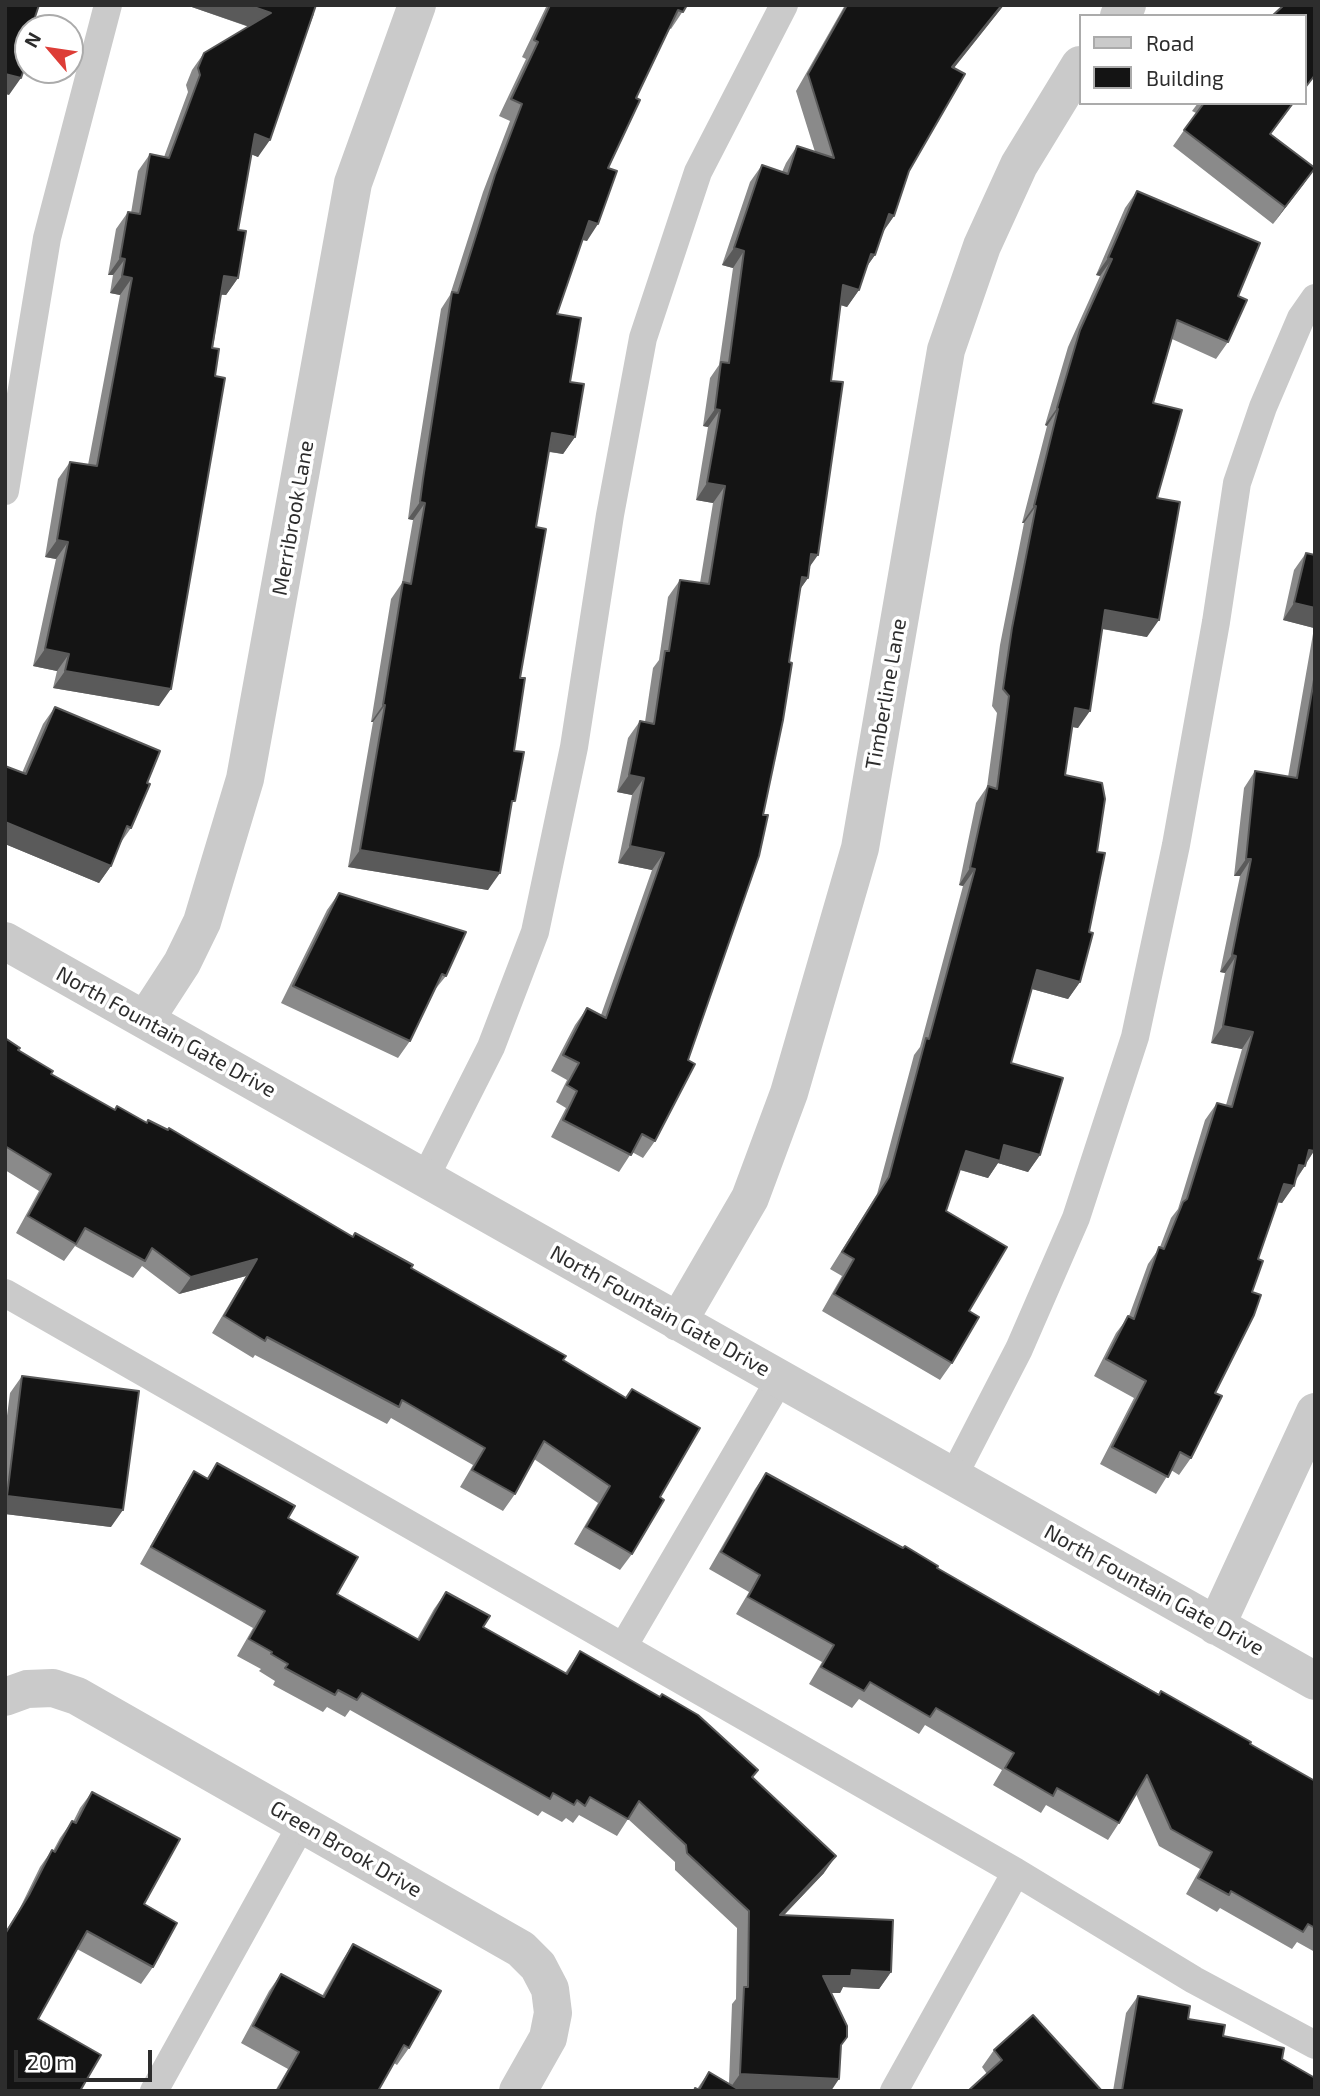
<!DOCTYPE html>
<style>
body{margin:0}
#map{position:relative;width:1320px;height:2096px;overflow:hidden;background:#fff;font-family:"Exo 2",sans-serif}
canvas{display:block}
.frame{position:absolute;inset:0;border:7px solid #2d2d2d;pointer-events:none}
.legend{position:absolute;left:1079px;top:14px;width:228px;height:91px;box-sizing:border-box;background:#fff;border:2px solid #ababab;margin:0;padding:9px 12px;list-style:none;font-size:21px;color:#2d2d2d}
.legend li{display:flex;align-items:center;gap:14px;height:35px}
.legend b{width:35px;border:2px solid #ababab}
.north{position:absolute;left:14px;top:14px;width:70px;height:70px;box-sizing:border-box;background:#fff;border:2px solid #ababab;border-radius:50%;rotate:299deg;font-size:19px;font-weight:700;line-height:28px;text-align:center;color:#2d2d2d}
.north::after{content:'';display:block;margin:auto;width:24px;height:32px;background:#dd3d37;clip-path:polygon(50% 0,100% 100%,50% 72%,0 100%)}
.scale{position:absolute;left:14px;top:2050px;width:138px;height:32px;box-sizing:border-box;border:4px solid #2d2d2d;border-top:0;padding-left:9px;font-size:21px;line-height:24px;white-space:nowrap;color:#2d2d2d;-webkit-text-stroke:5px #fff;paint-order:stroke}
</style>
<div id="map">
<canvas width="1320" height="2096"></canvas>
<div class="frame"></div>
<ul class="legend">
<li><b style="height:9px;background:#cacaca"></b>Road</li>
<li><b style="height:19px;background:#141414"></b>Building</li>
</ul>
<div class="north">N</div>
<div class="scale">20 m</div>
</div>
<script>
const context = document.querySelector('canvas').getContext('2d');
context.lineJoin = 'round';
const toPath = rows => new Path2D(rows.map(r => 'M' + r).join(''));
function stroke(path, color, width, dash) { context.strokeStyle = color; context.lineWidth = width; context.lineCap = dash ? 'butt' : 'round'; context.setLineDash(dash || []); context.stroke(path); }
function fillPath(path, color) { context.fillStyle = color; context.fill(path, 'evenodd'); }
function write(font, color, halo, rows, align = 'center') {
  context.font = font + ' "Exo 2",sans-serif'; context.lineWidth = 7; context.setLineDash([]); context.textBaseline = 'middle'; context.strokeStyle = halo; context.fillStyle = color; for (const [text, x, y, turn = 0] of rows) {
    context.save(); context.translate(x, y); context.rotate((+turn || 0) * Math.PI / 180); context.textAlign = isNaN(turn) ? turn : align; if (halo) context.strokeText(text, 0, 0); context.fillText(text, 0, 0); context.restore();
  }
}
stroke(toPath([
 [5,491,47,238,108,5],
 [425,1178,491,1047,535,932,574,747,610,515,643,338,698,172,784,5],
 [5,1293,1016,1872,1194,1980,1315,2045],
 [953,1477,1019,1349,1076,1218,1135,1037,1176,845,1216,622,1237,483,1263,407,1301,318,1315,298],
 [623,1647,780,1379],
 [154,2091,302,1824],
 [894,2091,1016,1872]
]), '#cacaca', 28);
stroke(toPath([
 [1119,16,1127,5],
 [5,941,1315,1681],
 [145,1020,182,963,202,922,245,779,353,183,417,5],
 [678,1322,750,1198,789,1093,860,848,946,350,982,246,1019,165,1080,65],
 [1216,1626,1315,1412],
 [5,1697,27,1689,53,1688,77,1696,521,1949,538,1966,550,1989,553,2013,548,2038,518,2091]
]), '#cacaca', 38);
fillPath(toPath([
 [186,5,314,14,258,157,251,154,238,230,238,278,226,295,221,295,159,706,53,688,57,671,33,666,56,559,45,557,58,479,70,462,88,465,120,295,110,293,113,275,108,275,116,229,128,212,131,213,138,171,150,154,164,157,188,92,186,85,192,70,204,53,249,27],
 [547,5,687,5,671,29,669,28,636,98,608,168,587,241,582,240,557,314,570,382,575,437,563,454,549,452,536,527,520,678,510,808,488,890,348,867,373,722,371,722,391,599,402,583,413,520,408,519,411,496,441,309,450,295,483,192,510,121,499,116,526,59,522,57],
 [845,5,1004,5,954,68,909,171,894,216,883,232,875,255,867,266,859,290,847,307,840,305,808,578,800,589,655,1141,643,1158,632,1152,619,1172,551,1137,566,1108,556,1102,567,1080,551,1071,575,1025,587,1008,601,1015,652,870,618,863,632,795,617,792,628,738,640,721,645,722,653,668,659,660,668,597,680,580,700,583,713,503,696,500,708,427,703,426,710,378,719,365,733,268,722,265,750,182,762,165,782,172,786,163,797,146,815,152,796,91],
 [1198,103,1294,103,1271,134,1315,168,1273,224,1173,146,1196,113,1192,111],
 [1137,191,1238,296,1228,342,1216,359,1172,339,1153,403,1157,498,1147,637,1102,629,1078,728,1072,727,1065,775,1080,982,1068,999,1032,989,1011,1063,1040,1155,1028,1172,998,1163,988,1178,960,1170,946,1211,969,1311,952,1363,940,1380,822,1311,842,1276,830,1269,877,1194,914,1055,920,1047,963,886,959,885,976,803,987,787,997,713,992,706,1000,645,1024,523,1022,523,1047,426,1045,425,1068,347,1100,276,1096,275,1125,208],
 [1306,553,1315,555,1314,1151,1282,1203,1277,1202,1258,1259,1215,1393,1191,1458,1179,1475,1171,1470,1156,1494,1100,1464,1134,1398,1094,1376,1116,1333,1129,1316,1148,1264,1160,1247,1171,1218,1178,1209,1205,1120,1217,1103,1226,1105,1242,1049,1211,1043,1225,973,1220,972,1240,876,1234,876,1244,788,1255,771,1288,777,1314,628,1283,620,1294,570],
 [55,707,147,783,131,828,119,845,111,866,99,883,5,844,5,766,22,773,43,724],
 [339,893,446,976,433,992,410,1041,398,1058,281,1003,327,910],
 [5,1038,18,1050,51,1074,114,1110,411,1268,563,1360,660,1497,632,1554,620,1570,574,1544,598,1503,534,1459,515,1494,503,1511,460,1487,473,1465,391,1418,387,1424,255,1355,253,1358,212,1333,246,1276,179,1294,142,1266,133,1278,75,1246,64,1261,16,1233,39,1191,5,1170],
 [22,1376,111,1527,5,1514,5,1431,10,1393],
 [217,1463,288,1518,337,1594,417,1639,434,1609,446,1592,483,1627,565,1673,580,1651,753,1778,824,1873,784,1915,891,1972,879,1989,843,1987,840,1993,831,1993,841,2046,839,2079,693,2091,697,2089,709,2072,729,2083,732,2004,736,1999,737,1928,675,1870,675,1862,628,1819,617,1836,579,1815,573,1823,566,1818,562,1822,542,1811,538,1816,350,1710,345,1717,327,1707,323,1712,273,1685,275,1681,259,1671,261,1669,237,1656,253,1628,140,1564,183,1488,194,1471,207,1478],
 [766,1473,1159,1694,1315,1781,1315,1952,1297,1942,1292,1949,1220,1908,1217,1912,1186,1894,1200,1869,1159,1846,1136,1794,1119,1823,1108,1840,1046,1805,1041,1813,993,1785,1002,1770,925,1725,919,1734,859,1699,852,1708,809,1684,822,1662,736,1614,749,1592,709,1569,755,1489],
 [92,1792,144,1904,153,1967,141,1984,77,1949,38,2019,5,2091,5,1932,18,1912,40,1867,52,1850,53,1851,60,1838,72,1821,73,1822,80,1808],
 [353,1944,409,2048,397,2065,394,2063,378,2091,275,2091,288,2069,241,2043,269,1991,281,1974,322,1996,342,1961],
 [1138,1996,1188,2019,1223,2036,1282,2059,1315,2091,1113,2091,1126,2013],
 [994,2050,1102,2091,987,2074,982,2067]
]), '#8a8a8a');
fillPath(toPath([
 [186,5,248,5,271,13,259,30],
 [1002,5,1004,5,941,84,952,67],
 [5,74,21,78,9,95,5,94],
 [255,134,270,140,258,157,243,151],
 [1315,168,1303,185,1273,224,1285,207],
 [889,214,894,216,882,233],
 [589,221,598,224,587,241,577,238],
 [734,248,744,251,733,268,722,265],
 [871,254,875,255,863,272],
 [120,258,125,259,113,275,108,275],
 [1108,258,1112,259,1100,276,1096,275],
 [122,276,132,278,120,295,110,293],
 [224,276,238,278,226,295,212,293],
 [843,285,859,290,847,307,831,302],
 [1057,408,1058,409,1047,426,1045,425],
 [715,409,720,410,708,427,703,426],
 [552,433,575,437,563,454,540,450],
 [707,483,725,486,713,503,696,500],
 [420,502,425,503,413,520,408,519],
 [1034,506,1036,506,1024,523,1022,523],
 [57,540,68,542,56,559,45,557],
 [811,554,818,555,806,572],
 [802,577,808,578,796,595],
 [1294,603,1315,608,1315,626,1314,628,1283,620],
 [1105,610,1159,620,1147,637,1093,627],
 [45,649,69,654,57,671,33,666],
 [65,671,171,689,159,706,53,688],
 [383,705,385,705,373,722,371,722],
 [1075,708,1090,711,1078,728,1063,725],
 [629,775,644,778,632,795,617,792],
 [5,822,111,866,99,883,5,844],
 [630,846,664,853,652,870,618,863],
 [360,850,500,873,488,890,348,867],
 [1246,859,1251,859,1240,876,1234,876],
 [970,868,975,869,963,886,959,885],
 [1232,955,1236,956,1225,973,1220,972],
 [1037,970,1080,982,1068,999,1025,987],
 [1223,1026,1253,1032,1242,1049,1211,1043],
 [1004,1145,1040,1155,1028,1172,998,1163,988,1178,954,1168,966,1151],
 [1309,1150,1314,1151,1304,1166,1305,1166,1293,1183,1288,1182],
 [1284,1184,1294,1186,1282,1203,1272,1201],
 [257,1259,246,1276,179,1294,191,1277],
 [7,1496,123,1510,111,1527,5,1514,5,1499],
 [836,1856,824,1873,768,1932,780,1915],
 [852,1970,891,1972,879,1989,843,1987,840,1993,811,1993,823,1976],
 [740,2074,839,2079,831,2091,728,2091]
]), '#5a5a5a');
const building = toPath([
 [5,5,39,5,32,26,37,28,28,28,28,57,21,78,5,74,5,5],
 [248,5,316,5,270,140,255,134,238,230,246,231,238,278,224,276,212,348,219,349,215,376,225,378,171,689,65,671,69,654,45,649,68,542,57,540,70,462,97,466,132,278,122,276,125,259,120,258,128,212,140,214,150,154,169,158,200,75,198,68,204,53,271,13,248,5],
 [550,5,687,5,683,12,678,10,636,98,640,100,608,168,617,171,598,224,589,221,557,314,581,318,570,382,584,384,575,437,552,433,536,527,546,529,520,678,525,678,514,751,524,752,515,801,512,801,500,873,360,850,385,705,383,705,403,582,411,584,425,503,420,502,423,479,452,292,458,293,495,175,522,104,511,99,538,42,534,40,550,5],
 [847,5,1002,5,952,67,965,74,909,171,894,216,889,214,875,255,871,254,859,290,843,285,831,381,843,382,826,500,818,555,811,554,808,578,802,577,789,662,792,663,783,720,763,815,768,815,759,856,688,1060,695,1064,655,1141,642,1134,631,1155,563,1120,577,1091,567,1085,579,1063,563,1055,587,1008,606,1018,664,853,630,846,644,778,629,775,640,721,654,724,665,651,669,651,680,580,709,584,725,486,707,483,720,410,715,409,721,362,729,363,744,251,734,248,762,165,788,174,797,146,834,158,808,74,847,5],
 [1284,5,1315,5,1315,75,1304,89,1304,16,1272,16,1284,5],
 [1204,103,1293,103,1270,134,1315,168,1285,207,1184,130,1204,103],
 [1137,191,1260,243,1238,296,1247,300,1228,342,1177,320,1153,403,1182,410,1157,498,1180,502,1159,620,1105,610,1090,711,1075,708,1065,775,1102,783,1105,799,1097,852,1105,853,1089,932,1093,933,1080,982,1037,970,1011,1063,1063,1078,1040,1155,1004,1145,1000,1161,966,1151,946,1211,1007,1247,969,1311,979,1317,952,1363,834,1294,854,1259,842,1252,889,1177,926,1038,929,1039,975,869,970,868,988,786,997,789,1009,696,1003,689,1012,628,1036,506,1034,506,1058,409,1057,408,1080,330,1112,259,1108,258,1137,191],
 [1306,553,1315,555,1315,608,1294,603,1306,553],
 [1315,674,1315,1077,1314,1083,1315,1084,1315,1149,1314,1151,1309,1150,1305,1166,1299,1165,1294,1186,1284,1184,1258,1259,1263,1261,1252,1292,1261,1295,1254,1315,1215,1393,1222,1396,1191,1458,1180,1452,1168,1477,1112,1447,1146,1381,1106,1359,1128,1316,1134,1319,1159,1247,1164,1249,1183,1202,1187,1199,1217,1103,1232,1107,1253,1032,1223,1026,1236,956,1232,955,1251,859,1246,859,1255,771,1297,778,1315,674],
 [55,707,160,751,147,783,150,784,131,828,127,826,111,866,5,822,5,766,26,774,55,707],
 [339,893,466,932,446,976,442,974,410,1041,293,986,339,893],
 [5,1038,20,1048,18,1050,53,1071,51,1074,115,1110,117,1106,147,1123,148,1120,168,1130,169,1128,353,1237,355,1233,413,1265,411,1268,566,1356,563,1360,626,1398,632,1389,700,1428,660,1497,664,1500,632,1554,586,1527,610,1486,544,1441,515,1494,472,1470,485,1448,402,1400,399,1407,267,1337,265,1341,224,1316,257,1259,191,1277,152,1248,145,1261,85,1228,76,1244,28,1216,51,1174,5,1146,5,1038],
 [22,1376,139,1391,123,1510,7,1496,22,1376],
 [217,1463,295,1506,288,1518,358,1557,337,1594,419,1640,446,1592,490,1616,483,1627,567,1674,580,1651,660,1697,662,1694,698,1715,758,1770,752,1777,836,1856,780,1915,893,1920,891,1972,852,1970,851,1976,823,1976,847,2026,847,2037,841,2045,839,2079,740,2074,744,1987,748,1987,749,1911,687,1853,686,1845,639,1801,628,1819,590,1797,585,1806,577,1800,574,1805,553,1793,550,1799,362,1693,357,1700,338,1690,335,1695,285,1668,288,1664,271,1654,272,1652,249,1639,265,1611,151,1547,194,1471,208,1479,217,1463],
 [766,1473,903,1548,905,1546,938,1566,937,1568,1036,1625,1159,1695,1161,1691,1251,1742,1250,1744,1315,1781,1315,1928,1308,1924,1303,1932,1231,1891,1229,1895,1198,1878,1212,1852,1171,1829,1147,1775,1119,1823,1057,1788,1053,1796,1005,1768,1014,1753,936,1708,930,1717,870,1682,864,1691,821,1667,834,1645,748,1597,760,1575,721,1552,766,1473],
 [92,1792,180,1839,144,1904,177,1923,153,1967,87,1931,38,2019,101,2055,80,2091,5,2091,5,1934,29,1895,52,1850,55,1852,72,1821,76,1823,92,1792],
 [353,1944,441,1991,409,2048,404,2045,378,2091,277,2091,299,2052,253,2026,281,1974,324,1997,353,1944],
 [1138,1996,1190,2006,1188,2019,1225,2025,1223,2036,1284,2048,1282,2059,1315,2078,1315,2091,1122,2091,1138,1996],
 [1033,2015,1102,2091,968,2091,1002,2060,994,2050,1033,2015],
 [709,2072,741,2091,694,2091,695,2088,699,2090,709,2072]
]);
fillPath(building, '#141414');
stroke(building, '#5a5a5a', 2);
write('21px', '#2d2d2d', '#fff', [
 ["Merribrook Lane",293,518,-80],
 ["Timberline Lane",886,694,-80],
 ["North Fountain Gate Drive",166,1032,29],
 ["North Fountain Gate Drive",660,1311,29],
 ["North Fountain Gate Drive",1154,1590,29],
 ["Green Brook Drive",346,1849,30]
]);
</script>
